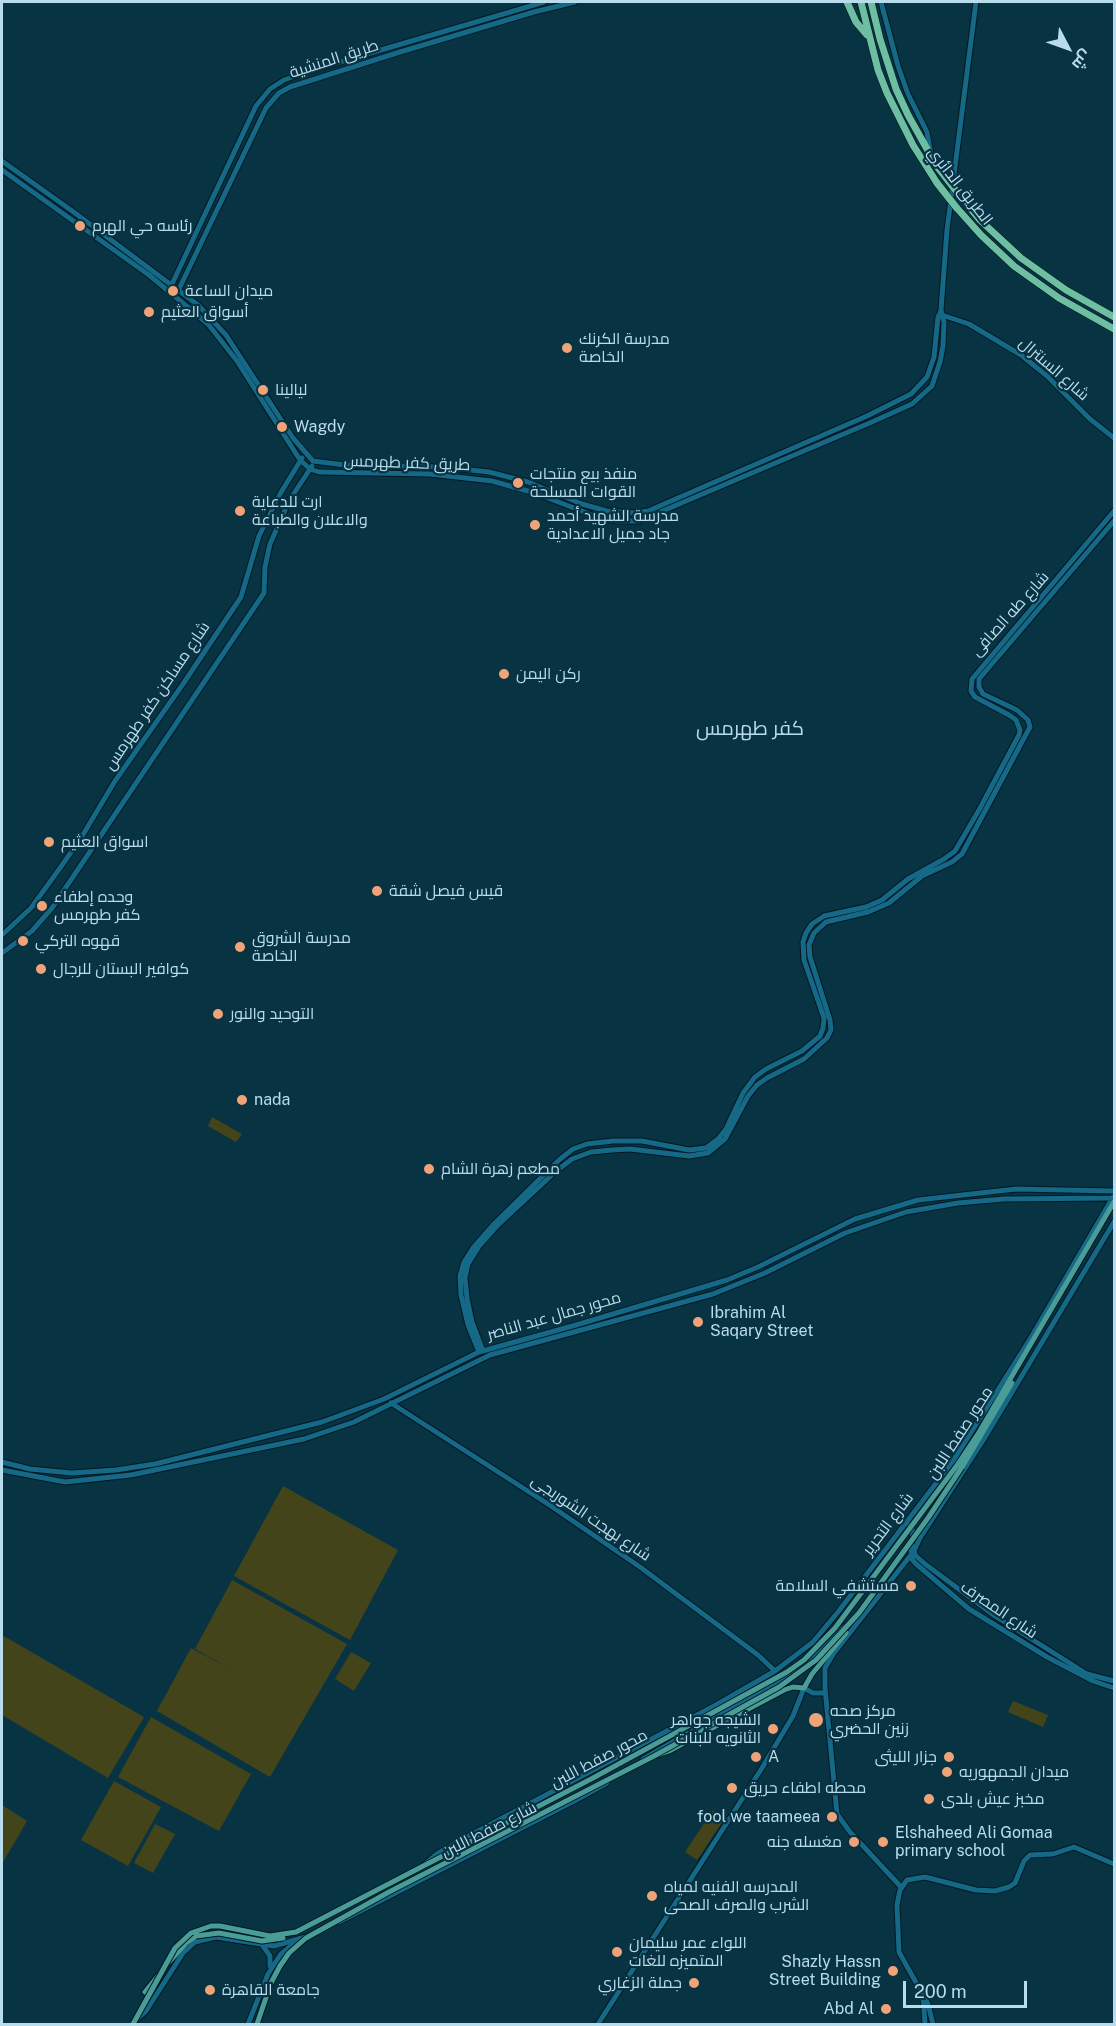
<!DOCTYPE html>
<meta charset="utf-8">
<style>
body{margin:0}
#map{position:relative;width:1116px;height:2026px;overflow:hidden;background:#083343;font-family:"Public Sans",Cairo,sans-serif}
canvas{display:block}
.frame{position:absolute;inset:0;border:3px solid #b9dced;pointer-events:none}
.north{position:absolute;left:1038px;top:18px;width:60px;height:60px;-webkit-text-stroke:4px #083343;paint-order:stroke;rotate:131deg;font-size:16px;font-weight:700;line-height:24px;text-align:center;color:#b9dced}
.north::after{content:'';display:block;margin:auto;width:21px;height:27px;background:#b9dced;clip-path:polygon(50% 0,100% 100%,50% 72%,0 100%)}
.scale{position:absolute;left:903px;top:1981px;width:124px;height:27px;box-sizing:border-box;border:3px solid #b9dced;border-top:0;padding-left:8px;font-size:18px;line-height:21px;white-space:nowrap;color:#b9dced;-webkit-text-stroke:4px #083343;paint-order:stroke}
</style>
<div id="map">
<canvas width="1116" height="2026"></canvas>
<div class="frame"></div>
<div class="north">ش</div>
<div class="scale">200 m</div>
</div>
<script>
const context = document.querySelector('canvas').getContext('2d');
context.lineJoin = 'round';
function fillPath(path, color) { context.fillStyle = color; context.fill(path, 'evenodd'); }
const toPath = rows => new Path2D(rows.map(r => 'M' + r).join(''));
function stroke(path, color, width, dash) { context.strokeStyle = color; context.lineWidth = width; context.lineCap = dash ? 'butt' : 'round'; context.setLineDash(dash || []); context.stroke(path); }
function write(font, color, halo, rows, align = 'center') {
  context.font = font + ' "Public Sans",Cairo,sans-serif'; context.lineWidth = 4.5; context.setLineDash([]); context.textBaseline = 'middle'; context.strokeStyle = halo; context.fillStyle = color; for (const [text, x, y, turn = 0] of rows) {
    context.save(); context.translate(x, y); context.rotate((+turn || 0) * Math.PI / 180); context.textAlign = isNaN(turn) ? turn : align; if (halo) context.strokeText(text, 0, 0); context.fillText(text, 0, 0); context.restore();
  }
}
fillPath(toPath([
 [212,1117,242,1134,236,1142,208,1126],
 [283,1486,398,1550,350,1640,234,1576],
 [232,1580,347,1644,270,1777,157,1711,191,1648,233,1670,195,1649],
 [2,1635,144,1717,108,1778,2,1715],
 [351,1652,371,1663,354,1691,335,1679],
 [1013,1701,1048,1715,1043,1727,1008,1712],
 [151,1717,251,1774,219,1831,118,1777],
 [114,1781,161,1807,128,1866,81,1840],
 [2,1805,27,1821,2,1864],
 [713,1810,725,1818,697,1860,685,1852],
 [155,1824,175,1834,153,1873,134,1863]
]), '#44441a');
const secondary = toPath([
 [881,2,898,66,908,94,927,132,931,155],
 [2,161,75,213,198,305,226,335,293,438,313,461,345,465,443,467,489,472,528,482,582,504,607,511,636,513,648,511,867,416,911,394,927,377,934,357,938,317,941,311],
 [2,170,149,275,208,324,237,361,300,460,310,469,319,472,430,474,492,481,535,493,600,518,617,521,639,521,872,422,912,404,932,386,940,362,943,346,944,322,941,310,947,230,976,2],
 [172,284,256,106,270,89,284,80,306,72,544,2],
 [179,289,266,108,279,93,290,87,400,52,534,12,575,2],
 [942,315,969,324,1021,355,1047,376,1090,419,1114,438],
 [2,935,31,908,60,868,81,838,115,781,183,684,241,597,259,536,280,494,302,458],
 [2,953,32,931,52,908,264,593,265,567,270,544,289,501,312,466],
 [483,1351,472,1322,467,1298,465,1278,468,1264,480,1245,497,1226,555,1172,572,1159,591,1152,612,1150,630,1149,689,1156,708,1153,725,1139,748,1096,757,1085,767,1078,804,1059,827,1038,831,1030,830,1020,810,957,809,945,814,933,826,922,868,912,889,903,922,876,952,862,962,854,1030,727,1028,720,1017,710,983,694,979,687,979,679,1114,521],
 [479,1352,468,1325,461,1295,460,1276,464,1262,473,1248,494,1224,559,1160,573,1149,587,1144,613,1141,642,1141,689,1150,706,1148,718,1139,726,1129,743,1093,755,1077,766,1069,802,1051,820,1036,823,1028,824,1018,804,960,803,942,806,933,812,924,824,916,866,907,882,900,908,879,944,859,955,851,979,810,1019,735,1020,730,1016,720,1009,715,975,697,971,691,972,679,1114,511],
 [391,1403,551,1506,640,1567,758,1655,775,1671],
 [2,1462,30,1469,72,1473,116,1470,155,1464,322,1422,384,1399,479,1352,576,1325,727,1280,758,1267,855,1219,918,1200,1016,1189,1114,1191],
 [2,1470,65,1482,131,1475,304,1439,354,1422,490,1355,713,1294,765,1273,845,1233,906,1212,958,1203,1004,1199,1114,1198],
 [909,1525,913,1531,911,1549,912,1559,915,1563,969,1609,1047,1657,1093,1681,1114,1688],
 [914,1549,915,1555,925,1564,995,1616,1087,1674,1114,1681],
 [643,1759,789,1676,823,1649,844,1627],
 [424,1865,437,1854,459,1841,716,1705,775,1671,813,1642,838,1612,953,1461,1030,1339,1113,1197],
 [901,1887,850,1832,837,1814,825,1688,825,1668,834,1653,914,1551,920,1538,984,1439,1114,1222],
 [339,1922,578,1799,607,1783],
 [263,1946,270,1956,270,1966],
 [923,1995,925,2024],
 [136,2020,146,2011,183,1953,195,1942,216,1937,274,1946,309,1936],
 [248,2024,268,1974,281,1954,296,1942],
 [598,2024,762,1768,793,1716,804,1688,813,1693,825,1693],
 [933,2024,928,2004,899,1952,897,1905,900,1890,907,1880,925,1877,976,1890,995,1891,1009,1887,1015,1883,1024,1861,1030,1855,1053,1854,1074,1847,1114,1864]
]);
const primary = toPath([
 [958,1464,978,1434,1114,1202],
 [962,1467,1012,1383],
 [658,1755,669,1751,784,1690,793,1687,804,1688,812,1674,846,1633],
 [169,1962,186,1943,196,1936],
 [145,1992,158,1976]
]);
const highway = toPath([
 [847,2,856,22,867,35],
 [861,2,878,70,887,93,913,145,937,183],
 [871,2,880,39,896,89,908,115,936,165],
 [957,192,980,220,1021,258,1066,290,1114,317],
 [956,207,981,235,1014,266,1059,298,1114,329]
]);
stroke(secondary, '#021922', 7);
stroke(primary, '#021922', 7);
stroke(highway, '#021922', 8);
stroke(secondary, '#156886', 5);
stroke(primary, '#4a9c96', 5);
stroke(highway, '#6ebea1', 7);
const primaryBridge = toPath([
 [196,1936,219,1933,262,1941,283,1938],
 [133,2024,175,1948,191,1933,211,1926,220,1926,270,1936,296,1932,593,1778,787,1672,804,1660,835,1628,958,1464],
 [257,2024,271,1983,280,1966,289,1953,306,1938,389,1892,654,1756,779,1687,816,1660,859,1613,928,1518,962,1467]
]);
const highwayBridge = toPath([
 [936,165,957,192],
 [937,183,956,207]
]);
stroke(primaryBridge, '#021922', 7, []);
stroke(highwayBridge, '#021922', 8, []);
stroke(primaryBridge, '#4a9c96', 5);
stroke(highwayBridge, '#6ebea1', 7);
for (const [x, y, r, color] of [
 [80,226,6,"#f0a279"],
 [173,291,6,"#f0a279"],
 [149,312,6,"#f0a279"],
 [567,348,6,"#f0a279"],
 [263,390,6,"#f0a279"],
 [282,427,6,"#f0a279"],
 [518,483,6,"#f0a279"],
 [240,511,6,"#f0a279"],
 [535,525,6,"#f0a279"],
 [504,674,6,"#f0a279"],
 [49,842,6,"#f0a279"],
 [377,891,6,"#f0a279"],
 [42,906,6,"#f0a279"],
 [23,941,6,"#f0a279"],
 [240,947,6,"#f0a279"],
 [41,969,6,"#f0a279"],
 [218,1014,6,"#f0a279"],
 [242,1100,6,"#f0a279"],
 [429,1169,6,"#f0a279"],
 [698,1322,6,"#f0a279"],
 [911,1586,6,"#f0a279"],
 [816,1720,8,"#f0a279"],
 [773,1729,6,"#f0a279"],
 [756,1757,6,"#f0a279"],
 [949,1757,6,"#f0a279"],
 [947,1772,6,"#f0a279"],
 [732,1788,6,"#f0a279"],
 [929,1799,6,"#f0a279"],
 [832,1817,6,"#f0a279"],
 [854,1842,6,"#f0a279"],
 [883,1842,6,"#f0a279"],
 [652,1896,6,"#f0a279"],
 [617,1952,6,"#f0a279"],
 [893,1971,6,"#f0a279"],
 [694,1983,6,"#f0a279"],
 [210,1990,6,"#f0a279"],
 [886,2009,6,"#f0a279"]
]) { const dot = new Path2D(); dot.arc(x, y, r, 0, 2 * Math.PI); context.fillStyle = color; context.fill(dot); stroke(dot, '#083343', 2); }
write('16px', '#b9dced', '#083343', [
 ["طريق المنشية",334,59,-18],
 ["الطريق الدائري",960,186,52],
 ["شارع السنترال",1054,369,41],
 ["طريق كفر طهرمس",407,463,2],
 ["شارع طه الصافى",1010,614,-48],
 ["شارع مساكن كفر طهرمس",157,696,-56],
 ["محور جمال عبد الناصر",554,1316,-16],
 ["محور صفط اللبن",960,1433,-57],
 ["شارع بهجت الشوربجى",591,1518,34],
 ["شارع التحرير",888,1524,-53],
 ["شارع المصرف",999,1610,34],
 ["محور صفط اللبن",599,1759,-28],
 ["شارع صفط اللبن",489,1830,-27]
]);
write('16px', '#b9dced', '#083343', [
 ["رئاسه حي الهرم",92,226],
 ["ميدان الساعة",185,291],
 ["أسواق العثيم",161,312],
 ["مدرسة الكرنك",579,339],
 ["الخاصة",579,357],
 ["ليالينا",275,390],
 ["Wagdy",294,427],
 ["منفذ بيع منتجات",530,474],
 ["القوات المسلحة",530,492],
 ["ارت للدعاية",252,502],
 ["والاعلان والطباعة",252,520],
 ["مدرسة الشهيد أحمد",547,516],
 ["جاد جميل الاعدادية",547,534],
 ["ركن اليمن",516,674],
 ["اسواق العثيم",61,842],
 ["قيس فيصل شقة",389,891],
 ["وحده إطفاء",54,897],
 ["كفر طهرمس",54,915],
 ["مدرسة الشروق",252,938],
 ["الخاصة",252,956],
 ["قهوه التركي",35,941],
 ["كوافير البستان للرجال",53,969],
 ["التوحيد والنور",230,1014],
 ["nada",254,1100],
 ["مطعم زهرة الشام",441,1169],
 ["Ibrahim Al",710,1313],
 ["Saqary Street",710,1331],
 ["مستشفي السلامة",899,1586,"right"],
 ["مركز صحه",830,1711],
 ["زنين الحضري",830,1729],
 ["الشيجه جواهر",761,1720,"right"],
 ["الثانويه للبنات",761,1738,"right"],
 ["A",768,1757],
 ["جزار الليثى",937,1757,"right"],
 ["ميدان الجمهوريه",959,1772],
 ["محطه اطفاء حريق",744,1788],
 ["مخبز عيش بلدى",941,1799],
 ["fool we taameea",820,1817,"right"],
 ["Elshaheed Ali Gomaa",895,1833],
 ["primary school",895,1851],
 ["مغسله جنه",842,1842,"right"],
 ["المدرسه الفنيه لمياه",664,1887],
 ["الشرب والصرف الصحى",664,1905],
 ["اللواء عمر سليمان",629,1943],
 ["المتميزه للغات",629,1961],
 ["Shazly Hassn",881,1962,"right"],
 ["Street Building",881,1980,"right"],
 ["جملة الزغاري",682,1983,"right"],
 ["جامعة القاهرة",222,1990],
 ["Abd Al",874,2009,"right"]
], 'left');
write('20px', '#b9dced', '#083343', [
 ["كفر طهرمس",750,729]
]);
</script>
